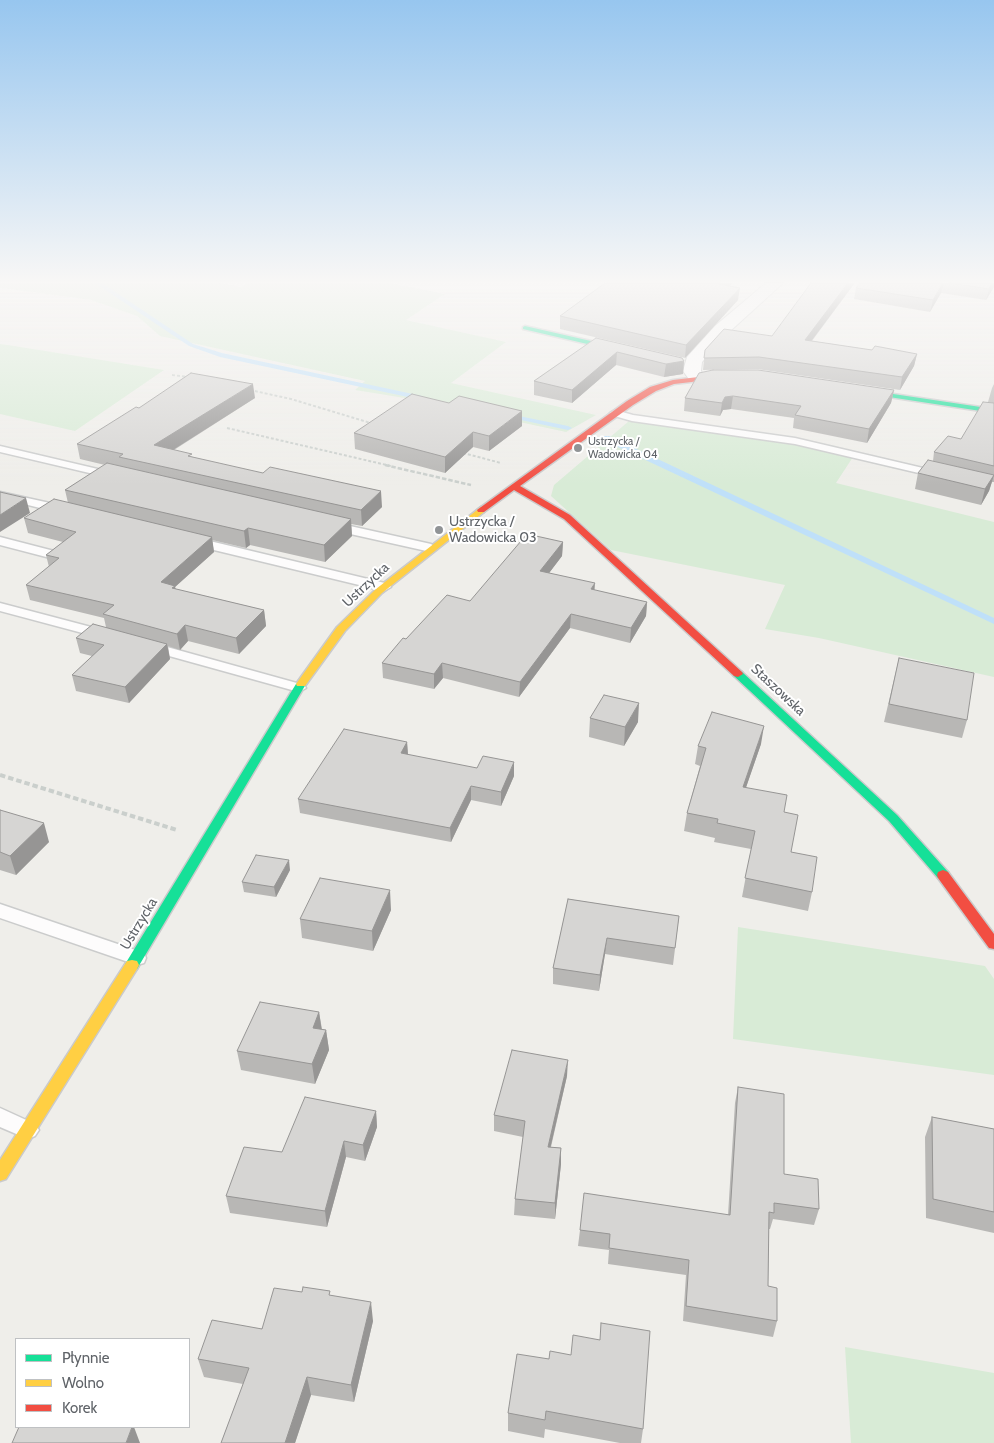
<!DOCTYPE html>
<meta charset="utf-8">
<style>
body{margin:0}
#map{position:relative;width:994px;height:1443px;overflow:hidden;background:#efeeea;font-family:Cabin,sans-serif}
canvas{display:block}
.legend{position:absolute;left:15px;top:1338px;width:175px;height:90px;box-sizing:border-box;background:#fff;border:1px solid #bfc1c3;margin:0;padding:6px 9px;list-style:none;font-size:15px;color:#5f6368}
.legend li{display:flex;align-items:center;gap:10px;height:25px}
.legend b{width:25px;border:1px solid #bfc1c3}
</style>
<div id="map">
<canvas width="994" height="1443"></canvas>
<ul class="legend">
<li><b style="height:6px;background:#16e098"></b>Płynnie</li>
<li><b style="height:6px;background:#ffcf43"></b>Wolno</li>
<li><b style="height:6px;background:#f24e42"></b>Korek</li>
</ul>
</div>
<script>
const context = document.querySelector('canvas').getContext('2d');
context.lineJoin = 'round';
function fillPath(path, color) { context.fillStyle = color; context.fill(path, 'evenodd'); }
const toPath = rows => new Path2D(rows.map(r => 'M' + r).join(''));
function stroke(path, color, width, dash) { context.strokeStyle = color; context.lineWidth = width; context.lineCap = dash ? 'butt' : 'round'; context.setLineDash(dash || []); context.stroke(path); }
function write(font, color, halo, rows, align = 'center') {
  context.font = font + ' Cabin,sans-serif'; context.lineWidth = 4; context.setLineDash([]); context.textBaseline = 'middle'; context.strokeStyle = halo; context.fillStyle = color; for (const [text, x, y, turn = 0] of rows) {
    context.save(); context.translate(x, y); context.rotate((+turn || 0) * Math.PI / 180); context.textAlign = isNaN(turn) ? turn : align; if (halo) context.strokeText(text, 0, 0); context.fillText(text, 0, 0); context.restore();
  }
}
fillPath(toPath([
 [0,283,219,283,241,287,249,283,390,283,445,294,406,320,506,342,451,383,596,415,566,432,417,400,355,390,365,381,160,336,137,316,91,300,2,288,0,288],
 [0,344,8,345,164,370,75,431,0,414],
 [629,421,778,441,853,457,836,483,994,522,994,677,819,638,765,629,785,585,611,550,551,496,554,485],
 [738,927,985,966,994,979,994,1075,733,1039],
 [845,1347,994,1373,994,1443,851,1443]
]), '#d8ebd6');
fillPath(toPath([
 [95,283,102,283,193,344,222,353,422,396,425,398,422,400,220,357,189,346,95,283],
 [509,414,568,426,572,428,568,430,507,417,506,416,509,414],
 [603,436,609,436,994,618,994,624,603,440,603,436]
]), '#bfe0f9');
const lane = toPath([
 [615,410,633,415,795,438,940,472,946,475,940,478,795,444,632,421,611,415,610,413,615,410],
 [0,446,119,474,121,476,115,479,0,452,0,446],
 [0,492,68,507,70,510,64,514,0,498,0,492],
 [332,522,431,544,437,548,431,552,328,529,326,526,328,523,332,522],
 [0,537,58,552,60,555,54,559,0,545,0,537],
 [193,537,389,584,391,587,384,591,189,544,187,541,189,538,193,537],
 [0,603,110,632,112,635,105,639,0,611,0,603],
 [149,642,304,685,306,688,299,692,144,649,142,646,144,643,149,642],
 [0,904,144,953,146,958,144,963,137,965,0,918,0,904],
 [0,1108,35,1124,39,1130,35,1136,28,1139,0,1127,0,1108]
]);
const street = toPath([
 [766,283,783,283,727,334,702,362,701,371,706,378,703,382,691,382,683,371,687,357,715,326,766,283]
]);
const fast = toPath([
 [525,326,626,349,630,351,626,353,523,329,523,327,525,326],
 [853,388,994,409,994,413,856,392,852,390,853,388],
 [738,671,742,672,897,815,948,872,949,875,948,878,938,878,889,821,734,676,733,674,738,671],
 [301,681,306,684,137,969,132,970,127,969,125,965,127,961,296,684,301,681]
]);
const slow = toPath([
 [481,507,484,508,484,512,382,593,345,631,305,686,297,686,296,684,337,627,376,589,481,507],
 [132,960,137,961,139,965,137,969,6,1179,0,1181,0,1160,127,961,132,960]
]);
const jam = toPath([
 [732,373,736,375,735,377,674,384,656,391,633,405,520,486,570,515,742,672,743,674,738,677,734,676,564,519,514,490,484,512,478,512,477,510,627,401,650,387,673,380,732,373],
 [943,870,948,872,994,934,994,949,989,948,938,878,937,875,938,872,943,870]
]);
stroke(lane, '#cbcccc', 3);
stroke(street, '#cbcccc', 2);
stroke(fast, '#cacacb', 3);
stroke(slow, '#cacacb', 3);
stroke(jam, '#cacacb', 3);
stroke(toPath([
 [172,375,188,377],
 [250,390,291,399,374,424],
 [227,428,391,466],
 [463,453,501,463]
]), '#cacfcc', 2, [3, 2]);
stroke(toPath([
 [385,465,471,485]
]), '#cacfcc', 2.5, [4.5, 2]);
stroke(toPath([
 [0,775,177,830]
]), '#cacfcc', 4, [5.5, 3]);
fillPath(lane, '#fdfcfc');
fillPath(street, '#fdfcfc');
fillPath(fast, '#16e098');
fillPath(slow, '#ffcf43');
fillPath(jam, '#f24e42');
fillPath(toPath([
 [605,283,733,283,729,286,738,300,685,358,560,329,560,316],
 [860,283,994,283,994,287,986,300,941,293,930,312,854,299,856,288],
 [854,284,812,341,872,350,917,354,914,366,900,390,757,369,703,370,705,350,772,336],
 [596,338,684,361,683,374,664,377,616,365,572,403,534,395,534,381],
 [994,384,994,482,992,482,989,491,981,505,915,489,918,473,933,461,934,452,961,439,992,403,988,402,992,388],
 [894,390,891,403,867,443,793,428,794,418,731,409,723,410,720,416,684,411,685,398],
 [255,398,174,450,193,457,382,507,362,526,351,524,352,536,325,562,250,545,246,548,212,540,214,552,175,587,176,589,264,610,266,626,239,654,188,641,180,650,168,646,170,659,129,703,76,691,72,675,92,656,80,653,76,638,106,627,104,618,30,600,26,585,49,567,46,555,63,542,28,533,24,518,68,503,65,490,105,465,80,459,77,444,139,408],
 [522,426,489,451,473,447,445,473,355,449,354,433],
 [563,542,562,556,549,573,594,590,647,602,646,616,630,643,570,628,519,697,443,678,434,689,383,678,382,663,406,639,470,601],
 [899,658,967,720,962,738,884,722],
 [590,718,638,722,624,746,589,737],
 [407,742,408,755,514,776,501,806,471,800,451,842,300,813,298,799],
 [761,744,746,787,784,812,791,852,812,892,808,911,742,897,751,849,714,842,715,838,684,831,687,813,700,766,695,764,698,746],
 [0,810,49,842,16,875,0,870],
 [290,870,276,897,244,892,242,882],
 [568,899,679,916,673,965,605,954,599,991,553,984,553,968],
 [391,910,373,951,302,938,300,919],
 [319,1012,322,1029,326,1030,329,1050,315,1084,241,1070,237,1051],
 [567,1076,551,1147,561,1148,561,1164,555,1219,514,1215,515,1199,523,1137,494,1131,494,1115],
 [738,1087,784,1174,819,1209,814,1225,773,1219,770,1229,769,1229,768,1286,777,1321,773,1337,683,1321,686,1275,608,1264,609,1250,578,1246,580,1230,728,1215,735,1103],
 [376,1111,377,1127,365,1161,346,1157,327,1227,230,1213,226,1196,282,1152],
 [932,1117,994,1129,994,1233,926,1218,925,1137],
 [330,1296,373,1321,354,1402,311,1395,295,1443,221,1443,243,1384,204,1377,198,1359],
 [517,1354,643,1429,641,1443,620,1443,545,1429,544,1438,508,1431,508,1413]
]), '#b8b7b5');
fillPath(toPath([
 [721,283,733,283,718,297,719,284],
 [848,283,854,283,854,284,803,352,805,340],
 [944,283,941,293,930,312,933,300],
 [992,283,994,283,994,287,986,300,989,289],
 [740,288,738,300,685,358,686,345],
 [617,352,616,365,572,403,572,390],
 [917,354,914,366,900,390,902,377],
 [684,361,683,374,664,377,666,364],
 [253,384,255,398,157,460,154,445],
 [894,390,891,403,867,443,869,429],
 [733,396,731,409,723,410,720,416,722,403,725,397],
 [522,411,522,426,489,451,489,436],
 [473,432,473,447,445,473,445,457],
 [994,475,989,491,981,505,985,489],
 [381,491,382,507,362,526,361,510],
 [26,498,30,513,0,532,0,515],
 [351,519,352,536,325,562,324,545],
 [248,528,250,545,246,548,244,531],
 [212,537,214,552,175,587,178,601,161,582],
 [563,542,562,556,540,585,540,571],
 [595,583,594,597,591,589],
 [647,602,646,616,630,643,631,628],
 [264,610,266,626,239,654,236,638],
 [571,614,570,628,519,697,520,682],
 [185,625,188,641,180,650,177,634],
 [167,644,170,659,129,703,125,687],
 [442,663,443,678,434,689,434,674],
 [639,703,638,722,624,746,625,727],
 [764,726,761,744,740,805,743,787],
 [407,742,408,755,401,753],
 [514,762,514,776,501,806,501,792],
 [471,786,471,800,451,842,450,828],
 [44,823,49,842,16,875,10,856],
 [289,860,290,870,276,897,274,887],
 [390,890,391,910,373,951,372,931],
 [607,938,605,954,599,991,600,975],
 [319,1012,322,1032,313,1028],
 [326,1030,329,1050,315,1084,312,1064],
 [568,1060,567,1076,547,1162,548,1147],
 [376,1111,377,1127,365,1161,363,1145],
 [344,1141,346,1157,327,1227,325,1211],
 [561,1148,561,1164,555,1219,555,1203],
 [371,1302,373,1321,354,1402,351,1385],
 [307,1377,311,1395,295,1443,285,1443],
 [132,1427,134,1427,140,1443,126,1443]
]), '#969594');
const building = toPath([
 [605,283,721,283,719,284,740,288,686,345,560,316,605,283],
 [811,283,848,283,805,340,872,350,875,346,917,354,902,377,759,357,704,358,705,350,724,329,772,336,811,283],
 [860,283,943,283,933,300,856,288,860,283],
 [950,283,992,283,989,289,950,283],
 [596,338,682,358,684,361,666,364,617,352,572,390,534,381,596,338],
 [713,370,758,370,894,390,869,429,795,415,801,406,733,396,725,397,722,403,685,398,699,373,713,370],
 [191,373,253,384,154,445,192,454,188,456,263,473,270,467,381,491,361,510,119,457,123,454,77,444,136,407,139,408,191,373],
 [412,394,449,403,459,396,522,411,489,436,473,432,445,457,354,433,412,394],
 [983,402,994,403,994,466,934,452,948,436,961,439,983,402],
 [928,460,994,475,985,489,918,473,928,460],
 [107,463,351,519,324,545,248,528,244,531,65,490,107,463],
 [0,492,26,498,0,515,0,492],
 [54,499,212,537,161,582,175,586,172,588,264,610,236,638,185,625,177,634,103,614,114,605,26,585,59,558,46,555,76,532,24,518,54,499],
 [527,534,563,542,540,571,595,583,591,589,647,602,631,628,571,614,520,682,442,663,434,674,382,663,403,638,406,639,447,595,470,601,527,534],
 [93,624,167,644,125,687,72,675,104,645,76,638,93,624],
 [899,658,974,673,967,720,889,704,899,658],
 [604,695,639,703,625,727,590,718,604,695],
 [712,712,764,726,743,787,787,795,784,812,798,815,791,852,817,857,812,892,745,878,755,831,717,823,718,819,687,813,706,748,698,746,712,712],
 [344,729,407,742,401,753,477,768,483,756,514,762,501,792,471,786,450,828,298,799,344,729],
 [0,810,44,823,10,856,0,852,0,810],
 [256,855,289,860,274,887,242,882,256,855],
 [320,878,390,890,372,931,300,919,320,878],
 [568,899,679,916,675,948,607,938,600,975,553,968,568,899],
 [260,1002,319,1012,313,1028,326,1030,312,1064,237,1051,260,1002],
 [512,1050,568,1060,548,1147,561,1148,555,1203,515,1199,525,1121,494,1115,512,1050],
 [738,1087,784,1094,784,1174,818,1179,819,1209,774,1203,774,1213,769,1212,768,1286,777,1288,777,1321,686,1306,689,1260,609,1248,610,1234,580,1230,584,1193,730,1215,738,1087],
 [305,1097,376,1111,363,1145,344,1141,325,1211,226,1196,244,1147,282,1152,305,1097],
 [932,1117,994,1129,994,1212,933,1199,932,1117],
 [303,1287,330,1291,329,1295,371,1302,351,1385,307,1377,285,1443,221,1443,249,1368,198,1359,212,1320,262,1329,274,1288,302,1292,303,1287],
 [601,1323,650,1331,643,1429,546,1411,545,1420,508,1413,517,1354,549,1359,550,1351,571,1355,573,1335,600,1340,601,1323],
 [19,1427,132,1427,126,1443,12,1443,19,1427]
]);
fillPath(building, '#d6d5d3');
stroke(building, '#969594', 1);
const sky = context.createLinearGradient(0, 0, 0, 485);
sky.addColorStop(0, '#97c6ef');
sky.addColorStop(0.58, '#f8f7f6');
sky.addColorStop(1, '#f8f7f600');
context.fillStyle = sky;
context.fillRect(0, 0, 994, 485);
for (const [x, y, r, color] of [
 [578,448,5,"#919496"],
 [439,530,5,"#919496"]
]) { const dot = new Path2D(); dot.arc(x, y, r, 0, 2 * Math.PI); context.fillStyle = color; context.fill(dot); stroke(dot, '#fff', 2); }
write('11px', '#5f6368', '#fff', [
 ["Ustrzycka /",588,442],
 ["Wadowicka 04",588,455]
], 'left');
write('14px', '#5f6368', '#fff', [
 ["Ustrzycka /",449,522],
 ["Wadowicka 03",449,538]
], 'left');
write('14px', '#5f6368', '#fff', [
 ["Ustrzycka",366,585,-43],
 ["Staszowska",778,690,43],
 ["Ustrzycka",139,924,-59]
]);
</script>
